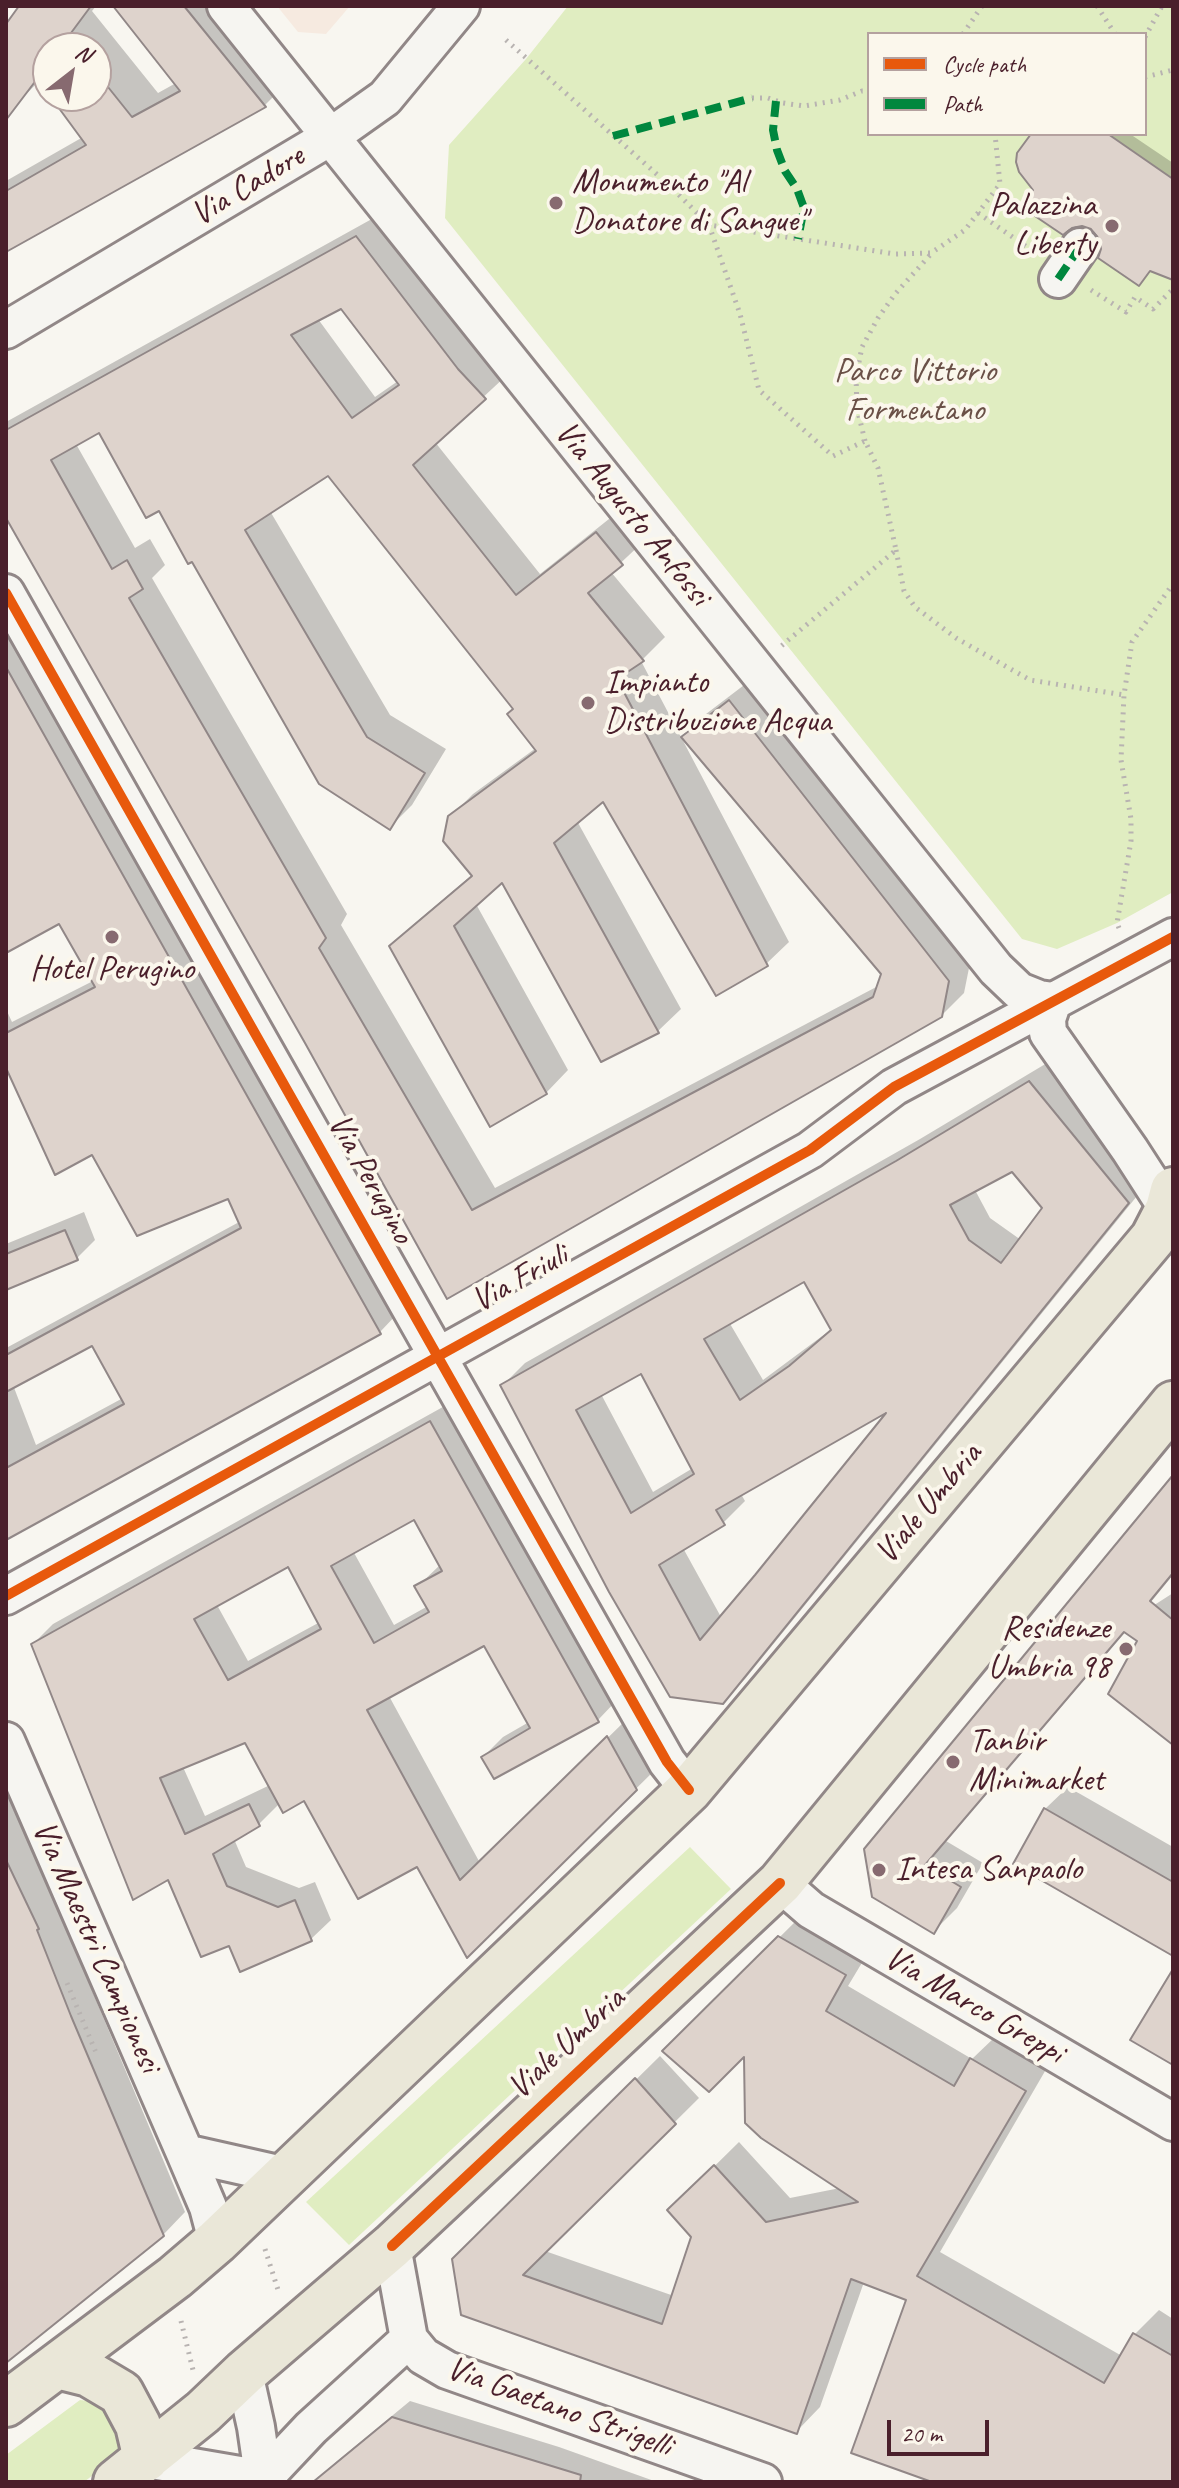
<!DOCTYPE html>
<style>
body{margin:0}
#map{position:relative;width:1179px;height:2488px;overflow:hidden;background:#f8f6f0;font-family:Caveat,sans-serif}
canvas{display:block}
.frame{position:absolute;inset:0;border:8px solid #4a1f2b;pointer-events:none}
.legend{position:absolute;left:867px;top:32px;width:280px;height:104px;box-sizing:border-box;background:#fbf7ec;border:2px solid #b4a19f;margin:0;padding:10px 14px;list-style:none;font-size:24px;color:#4a1f2b}
.legend li{display:flex;align-items:center;gap:16px;height:40px}
.legend b{width:40px;border:2px solid #b4a19f}
.north{position:absolute;left:32px;top:32px;width:80px;height:80px;box-sizing:border-box;background:#fbf7ec;border:2px solid #b4a19f;border-radius:50%;rotate:31deg;font-size:22px;font-weight:700;line-height:32px;text-align:center;color:#4a1f2b}
.north::after{content:'';display:block;margin:auto;width:28px;height:36px;background:#876a70;clip-path:polygon(50% 0,100% 100%,50% 72%,0 100%)}
.scale{position:absolute;left:887px;top:2420px;width:102px;height:36px;box-sizing:border-box;border:4px solid #4a1f2b;border-top:0;padding-left:10px;font-size:24px;line-height:28px;white-space:nowrap;color:#4a1f2b;-webkit-text-stroke:6px #fbf7ec;paint-order:stroke}
</style>
<div id="map">
<canvas width="1179" height="2488"></canvas>
<div class="frame"></div>
<ul class="legend">
<li><b style="height:10px;background:#e8590c"></b>Cycle path</li>
<li><b style="height:10px;background:#00873e"></b>Path</li>
</ul>
<div class="north">N</div>
<div class="scale">20 m</div>
</div>
<script>
const context = document.querySelector('canvas').getContext('2d');
context.lineJoin = 'round';
function fillPath(path, color) { context.fillStyle = color; context.fill(path, 'evenodd'); }
const toPath = rows => new Path2D(rows.map(r => 'M' + r).join(''));
function stroke(path, color, width, dash) { context.strokeStyle = color; context.lineWidth = width; context.lineCap = dash ? 'butt' : 'round'; context.setLineDash(dash || []); context.stroke(path); }
function write(font, color, halo, rows, align = 'center') {
  context.font = font + ' Caveat,sans-serif'; context.lineWidth = 8; context.setLineDash([]); context.textBaseline = 'middle'; context.strokeStyle = halo; context.fillStyle = color; for (const [text, x, y, turn = 0] of rows) {
    context.save(); context.translate(x, y); context.rotate((+turn || 0) * Math.PI / 180); context.textAlign = isNaN(turn) ? turn : align; if (halo) context.strokeText(text, 0, 0); context.fillText(text, 0, 0); context.restore();
  }
}
fillPath(toPath([
 [277,6,350,6,326,34,298,32]
]), '#f6eae0');
fillPath(toPath([
 [568,6,1173,6,1173,892,1117,923,1057,949,1022,939,445,218,449,145,526,59],
 [869,34,1145,34,1145,134,869,134],
 [690,1847,731,1889,349,2245,306,2202],
 [80,2400,96,2402,113,2418,125,2450,84,2482,6,2482,6,2455]
]), '#e0edc1');
fillPath(toPath([
 [21,6,96,6,92,11,158,93,176,83,115,6,230,6,289,81,264,106,6,250,6,181,83,137,52,96,96,96,96,48,48,48,48,90,40,80,6,115,6,27],
 [1034,134,1130,134,1173,163,1173,275,1152,270,1139,284,1103,250,1101,238,1092,228,1036,190],
 [379,215,507,375,435,442,540,574,619,511,644,541,611,572,665,637,641,661,789,942,766,964,604,799,577,821,681,1009,658,1031,602,1059,503,880,476,904,568,1070,546,1093,392,947,414,924,473,874,450,817,473,794,536,748,516,709,329,474,270,511,390,715,446,749,412,805,390,827,193,559,160,509,100,430,76,444,135,548,150,539,165,565,152,578,347,914,341,925,495,1188,880,985,884,973,684,737,706,714,752,679,971,958,964,993,941,1016,448,1296,6,511,6,422],
 [341,306,398,381,375,397,318,319],
 [6,616,398,1313,380,1332,6,1538,6,1341,8,1347,241,1221,229,1196,92,1152,6,1063,6,1009,12,1022,93,981,60,921,6,951],
 [93,1344,123,1398,36,1445,13,1385],
 [1052,1060,1150,1180,745,1679,722,1702,503,1385,525,1363,920,1139],
 [1012,1169,1045,1208,1021,1240,990,1218,975,1190],
 [805,1279,833,1328,763,1380,729,1322],
 [642,1372,693,1468,653,1492,601,1394],
 [894,1407,721,1617,683,1548,723,1523,745,1501,741,1494],
 [84,1212,95,1240,77,1258,6,1288,6,1244],
 [450,1403,617,1700,598,1720,483,1757,503,1737,529,1722,485,1643,389,1696,480,1863,628,1718,656,1769,467,1955,418,1864,305,1798,280,1803,259,1824,234,1839,246,1867,299,1888,315,1882,331,1920,311,1939,230,1943,169,1877,33,1644,53,1624],
 [415,1517,441,1564,417,1587,428,1606,394,1625,353,1551],
 [289,1564,320,1622,248,1661,217,1605],
 [246,1741,270,1785,205,1816,183,1767],
 [1173,1478,1173,1575,1142,1613,1173,1593,1173,1744,1140,1641,1126,1631,946,1841,983,1863,957,1908,934,1931,874,1896],
 [10,1787,93,1993,185,2212,163,2235,6,2361,6,1789],
 [1068,1787,1173,1847,1173,1954,1045,1809],
 [804,1913,869,1951,848,1986,972,2059,996,2036,1048,2066,940,2252,1122,2356,1135,2334,1159,2310,1173,2319,1173,2482,938,2482,908,2299,864,2282,820,2407,796,2432,454,2259,660,2056,699,2098,545,2251,674,2296,694,2237,669,2211,739,2142,790,2198,840,2188,746,2052,665,2051],
 [410,2401,559,2447,657,2482,320,2482,319,2480,336,2462]
]), '#0003');
const building = toPath([
 [19,6,91,6,68,37,77,48,48,48,48,94,37,79,6,120,6,24,19,6],
 [113,6,184,6,266,107,6,252,6,191,86,145,50,96,96,96,96,72,132,117,180,91,113,6],
 [1031,134,1108,134,1173,179,1173,280,1150,271,1139,286,1098,258,1101,249,1099,239,1091,229,1082,226,1072,228,1063,235,1020,206,1033,190,1019,172,1016,162,1017,153,1031,134],
 [356,236,458,369,486,399,413,465,516,595,596,532,623,565,588,593,644,661,617,679,768,966,716,996,603,802,554,843,659,1033,601,1062,502,883,454,926,547,1094,490,1127,389,946,472,876,443,841,448,816,536,751,507,714,513,709,328,476,245,530,367,737,425,773,390,830,319,784,192,562,188,564,159,511,146,518,99,433,51,460,112,569,127,560,143,589,129,598,326,938,319,948,472,1210,873,997,881,974,681,737,729,700,949,981,942,1017,447,1299,305,1043,6,518,6,430,356,236],
 [341,309,399,385,352,418,291,335,341,309],
 [6,667,381,1334,6,1540,6,1468,124,1404,92,1346,6,1392,6,1355,241,1228,228,1199,137,1236,92,1155,55,1175,6,1068,6,1033,95,987,59,924,6,953,6,667],
 [1029,1081,1129,1203,723,1704,670,1697,609,1592,500,1385,896,1161,1029,1081],
 [1012,1172,1042,1208,1001,1263,969,1240,950,1205,1012,1172],
 [804,1282,831,1330,789,1366,740,1400,704,1339,804,1282],
 [641,1374,694,1474,631,1513,576,1410,641,1374],
 [886,1413,755,1575,700,1640,659,1565,725,1525,716,1510,886,1413],
 [65,1230,78,1260,6,1290,6,1254,65,1230],
 [430,1421,599,1722,494,1779,481,1757,530,1728,484,1646,367,1710,460,1880,607,1736,637,1790,467,1958,417,1867,358,1899,304,1801,283,1813,245,1743,160,1778,185,1834,249,1804,260,1826,213,1854,227,1886,278,1907,295,1900,312,1941,240,1972,229,1946,201,1957,168,1880,133,1900,31,1644,430,1421],
 [414,1520,442,1571,414,1586,429,1612,374,1643,331,1566,414,1520],
 [288,1567,321,1629,228,1680,194,1619,288,1567],
 [1173,1475,1173,1573,1150,1601,1173,1620,1173,1745,1108,1694,1137,1641,1124,1632,925,1865,961,1887,934,1934,872,1897,864,1849,1173,1475],
 [1044,1808,1173,1882,1173,1956,1013,1864,1044,1808],
 [6,1860,39,1929,37,1930,71,2016,164,2236,6,2363,6,1860],
 [778,1936,846,1975,826,2011,954,2086,970,2058,1026,2091,917,2276,1104,2383,1133,2333,1173,2356,1173,2482,932,2482,851,2453,906,2300,851,2279,797,2434,461,2315,452,2259,635,2078,676,2124,523,2275,662,2324,691,2237,667,2210,714,2165,766,2222,858,2202,761,2138,745,2123,744,2057,709,2092,662,2051,778,1936],
 [1173,1969,1173,2065,1130,2040,1173,1969],
 [392,2417,581,2475,580,2482,313,2482,392,2417]
]);
fillPath(building, '#ded3cc');
stroke(building, '#918787', 2);
const street = toPath([
 [226,6,996,969,1019,991,1039,999,1053,1001],
 [1058,279,1080,247],
 [6,330,330,137,385,98,461,6],
 [6,593,667,1762,689,1790],
 [1053,1001,1047,1019,1048,1033,1130,1150,1168,1209],
 [6,1596,810,1150,894,1087,1173,937],
 [6,1741,185,2153,208,2207,217,2241],
 [780,1883,811,1910,1173,2122],
 [185,2153,287,2176],
 [392,2246,409,2339,423,2356,447,2370,763,2482],
 [244,2373,256,2427,264,2482],
 [146,2459,263,2479],
 [263,2479,311,2428,409,2339]
]);
const primary = toPath([
 [57,2366,89,2374,121,2393,138,2425,146,2459],
 [6,2404,175,2277,217,2241,689,1790,1153,1238,1168,1209,1173,1190],
 [116,2482,203,2412,244,2373,392,2246,780,1883,1173,1404]
]);
stroke(street, '#918787', 42);
stroke(primary, '#918787', 50);
stroke(toPath([
 [1097,6,1115,34],
 [963,34,982,6],
 [1145,37,1162,6],
 [506,40,670,186,709,225,895,254,931,253,965,230,1000,184,995,134],
 [1145,77,1173,70],
 [752,98,768,98,783,103,804,106,840,100,862,91,869,91],
 [978,213,1037,254],
 [709,225,740,314,759,390,833,456,865,441,878,468,896,550,780,647],
 [1091,290,1126,312,1135,297,1153,309,1173,289],
 [865,441,857,408,856,377,862,347,878,318,895,294,931,254],
 [896,550,904,591,915,607,956,638,1030,680,1124,695],
 [1119,928,1117,923,1131,841,1131,819,1121,760,1124,695,1132,642,1170,588,1173,588],
 [67,1983,97,2055],
 [265,2249,279,2293],
 [181,2321,193,2370]
]), '#b8b3b1', 5, [2, 6]);
stroke(street, '#f6f5f1', 36);
stroke(primary, '#eae7d8', 44);
stroke(toPath([
 [776,101,773,130,777,150,785,171,797,189,804,208,798,239],
 [613,136,752,98],
 [1058,279,1080,247]
]), '#00873e', 8, [16, 8]);
stroke(toPath([
 [6,593,667,1762,689,1790],
 [6,1596,810,1150,894,1087,1173,937],
 [392,2246,780,1883]
]), '#e8590c', 10);
for (const [x, y, r, color] of [
 [556,203,8,"#876a70"],
 [1112,226,8,"#876a70"],
 [588,703,8,"#876a70"],
 [112,937,8,"#876a70"],
 [1126,1649,8,"#876a70"],
 [953,1762,8,"#876a70"],
 [879,1870,8,"#876a70"]
]) { const dot = new Path2D(); dot.arc(x, y, r, 0, 2 * Math.PI); context.fillStyle = color; context.fill(dot); stroke(dot, '#fbf7ec', 3); }
write('34px', '#4a1f2b', '#fbf7ec', [
 ["Monumento \"Al",572,183],
 ["Donatore di Sangue\"",572,222],
 ["Palazzina",1096,206,"right"],
 ["Liberty",1096,245,"right"],
 ["Impianto",604,683],
 ["Distribuzione Acqua",604,722],
 ["Hotel Perugino",112,970,"center"],
 ["Residenze",1110,1629,"right"],
 ["Umbria 98",1110,1668,"right"],
 ["Tanbir",969,1742],
 ["Minimarket",969,1781],
 ["Intesa Sanpaolo",895,1870]
], 'left');
write('34px', '#4a1f2b', '#fbf7ec', [
 ["Via Cadore",248,186,-31],
 ["Via Augusto Anfossi",632,514,51],
 ["Via Perugino",370,1179,61],
 ["Via Friuli",520,1279,-29],
 ["Viale Umbria",929,1504,-50],
 ["Via Maestri Campionesi",96,1947,66],
 ["Via Marco Greppi",974,2006,30],
 ["Viale Umbria",567,2044,-43],
 ["Via Gaetano Strigelli",559,2408,20]
]);
write('34px', '#6a5047', '#fbf7ec', [
 ["Parco Vittorio",915,372],
 ["Formentano",915,411]
]);
</script>
